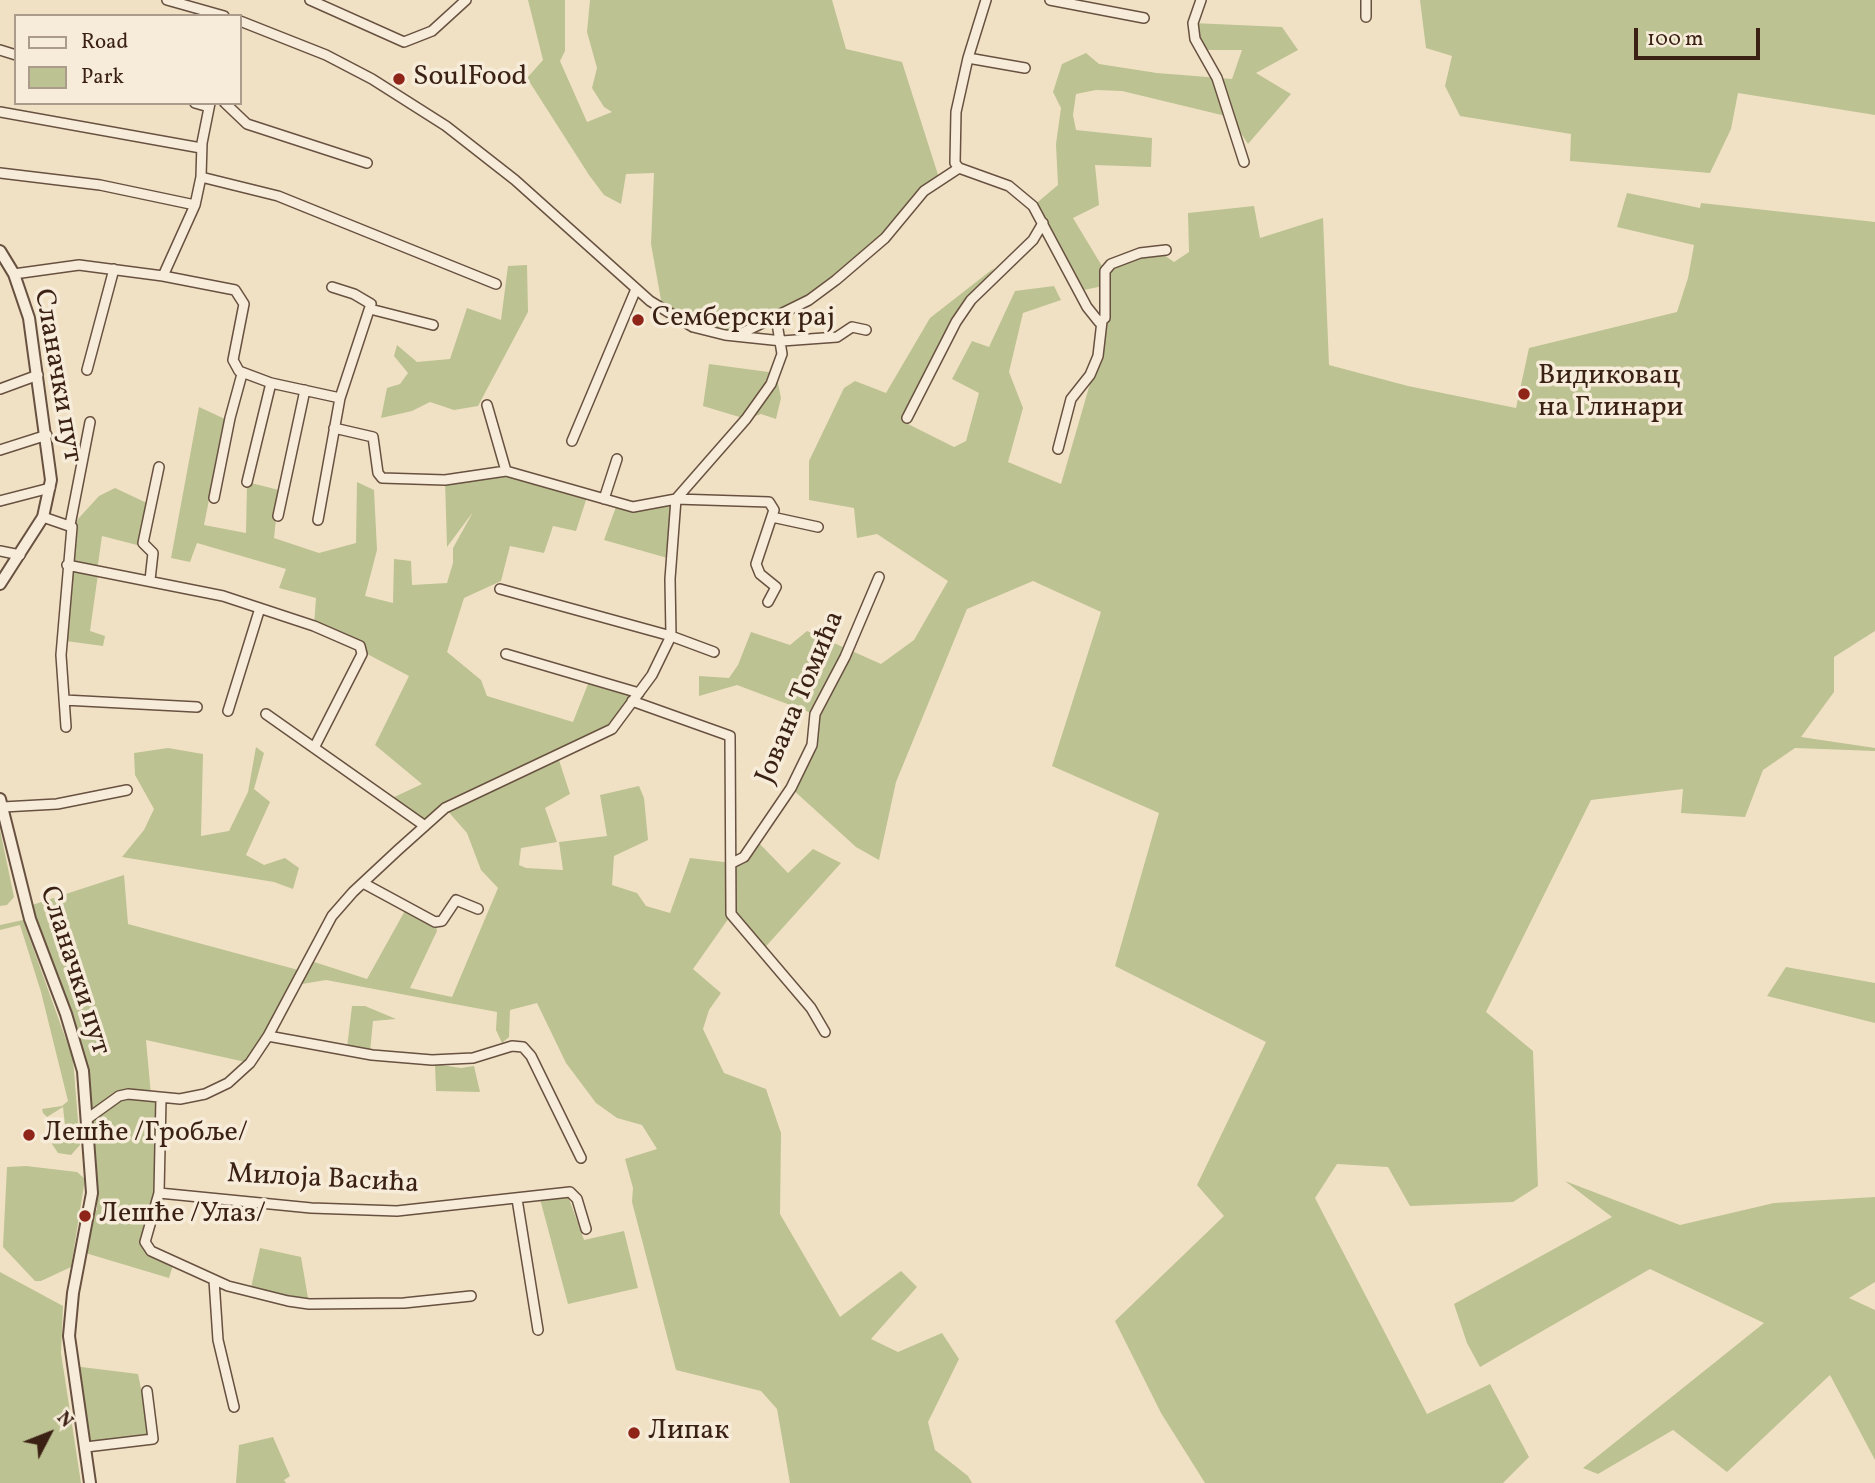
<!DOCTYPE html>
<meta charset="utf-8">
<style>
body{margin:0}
#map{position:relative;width:1875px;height:1483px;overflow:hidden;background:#f1e1c4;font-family:Vollkorn,serif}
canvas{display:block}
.legend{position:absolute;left:14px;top:14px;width:228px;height:91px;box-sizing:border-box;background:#f6ecd9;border:2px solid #ab9b8a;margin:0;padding:9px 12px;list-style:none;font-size:21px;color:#3b2114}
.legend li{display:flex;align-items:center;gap:14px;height:35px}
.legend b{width:35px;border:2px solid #ab9b8a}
.north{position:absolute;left:14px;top:1399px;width:70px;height:70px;-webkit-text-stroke:5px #f6ecd9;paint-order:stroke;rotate:48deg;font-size:19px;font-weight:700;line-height:28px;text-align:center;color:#3b2114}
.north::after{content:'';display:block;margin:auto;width:24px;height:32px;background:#3b2114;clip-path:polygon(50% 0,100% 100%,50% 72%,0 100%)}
.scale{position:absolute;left:1634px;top:28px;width:126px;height:32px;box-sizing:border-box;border:4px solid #3b2114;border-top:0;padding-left:9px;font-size:21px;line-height:24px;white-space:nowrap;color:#3b2114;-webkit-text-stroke:5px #f6ecd9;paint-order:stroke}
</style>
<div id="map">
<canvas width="1875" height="1483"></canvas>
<ul class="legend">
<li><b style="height:9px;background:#f6ecd9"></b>Road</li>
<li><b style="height:19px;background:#bcc292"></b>Park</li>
</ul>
<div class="north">N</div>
<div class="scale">100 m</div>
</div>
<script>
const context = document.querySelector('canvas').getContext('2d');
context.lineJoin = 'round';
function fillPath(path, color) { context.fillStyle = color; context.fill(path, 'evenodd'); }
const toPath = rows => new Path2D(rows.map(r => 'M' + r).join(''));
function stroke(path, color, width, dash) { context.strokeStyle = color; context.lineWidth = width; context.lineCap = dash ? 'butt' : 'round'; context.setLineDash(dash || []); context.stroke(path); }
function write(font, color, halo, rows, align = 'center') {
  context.font = font + ' Vollkorn,serif'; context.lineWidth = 7; context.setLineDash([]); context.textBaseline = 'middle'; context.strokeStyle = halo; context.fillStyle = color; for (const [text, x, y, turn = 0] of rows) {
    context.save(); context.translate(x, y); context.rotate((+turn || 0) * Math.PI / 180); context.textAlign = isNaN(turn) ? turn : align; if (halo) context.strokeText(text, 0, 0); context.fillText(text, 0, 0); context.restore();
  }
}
fillPath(toPath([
 [528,0,565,0,565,51,560,61,587,122,612,112,604,107,592,88,597,68,587,32,590,0,832,0,846,49,902,62,940,181,836,280,736,336,712,333,663,311,651,244,654,173,626,174,621,204,604,195,589,175,527,78,543,60],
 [1420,0,1875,0,1875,115,1738,93,1731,129,1710,173,1570,161,1571,134,1460,116,1445,86,1452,56,1426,48],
 [1193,23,1282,27,1298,50,1256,73,1291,94,1248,144,1230,117,1122,91,1096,90,1076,94,1073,115,1076,130,1152,138,1151,167,1095,165,1099,205,1073,218,1105,271,1118,260,1164,255,1174,262,1189,252,1188,213,1254,206,1260,238,1323,218,1329,365,1408,386,1516,408,1529,348,1677,312,1688,278,1694,245,1617,227,1627,193,1700,208,1701,203,1875,222,1875,631,1834,657,1834,692,1801,737,1875,748,1875,751,1795,748,1763,770,1745,817,1681,813,1683,789,1591,800,1486,1012,1533,1051,1538,1186,1513,1202,1410,1206,1388,1167,1337,1164,1315,1198,1427,1414,1490,1384,1529,1457,1503,1483,1205,1483,1161,1413,1115,1321,1224,1216,1197,1185,1266,1042,1115,966,1159,813,1052,766,1101,612,1033,581,967,609,896,782,879,860,856,847,791,788,812,745,814,714,737,685,699,696,699,676,729,678,738,665,751,632,790,645,807,631,881,664,914,640,948,581,877,534,857,538,854,508,809,500,809,461,844,388,855,381,886,393,930,318,994,268,953,331,902,421,954,447,966,441,979,393,952,379,972,341,989,347,1015,291,1054,286,1061,300,1023,313,1009,372,1023,408,1008,462,1061,484,1098,356,1103,286,1079,291,1033,206,1058,185,1056,144,1061,108,1053,92,1062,64,1086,53,1099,64,1157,73,1232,79,1242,50,1208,50,1195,39],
 [527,265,528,312,478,406,454,410,430,402,412,411,381,418,387,388,400,384,408,373,394,356,397,345,417,362,450,359,467,308,501,320,508,266],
 [709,364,776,373,781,398,776,419,761,414,746,419,703,406],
 [199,407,225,419,204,525,246,533,247,482,279,490,274,538,319,553,356,543,357,482,374,490,377,550,365,596,393,603,394,559,411,561,412,585,447,583,453,563,453,548,473,512,447,547,445,480,494,472,588,494,576,531,553,526,544,553,510,546,501,581,464,598,447,652,481,680,487,696,573,722,590,679,638,693,612,729,557,754,570,794,545,808,557,842,521,848,519,865,526,868,563,870,559,842,607,836,600,795,639,786,644,798,648,840,614,856,612,885,637,893,646,906,670,913,690,858,732,863,756,840,788,873,813,849,841,863,760,953,731,915,693,969,721,993,709,1010,703,1029,724,1073,766,1089,781,1133,780,1214,840,1317,901,1271,917,1287,871,1339,898,1352,942,1333,959,1359,928,1422,935,1450,968,1476,972,1483,790,1483,777,1409,761,1391,676,1370,632,1202,633,1188,625,1159,657,1149,642,1125,617,1118,596,1103,566,1063,537,1003,510,1010,509,1037,502,1043,496,1030,497,1012,326,980,296,985,250,1063,146,1040,151,1095,161,1098,160,1177,143,1248,174,1262,169,1278,82,1252,91,1210,97,1210,96,1150,90,1149,85,1088,26,907,124,875,128,924,302,971,308,960,367,979,407,907,435,922,437,931,410,988,452,997,498,888,481,870,467,833,446,809,425,826,388,800,422,784,375,745,409,676,314,626,316,598,279,588,286,569,197,543,190,562,171,558],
 [115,488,151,505,143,543,137,545,102,536,97,571,67,565,72,530,78,519,99,496],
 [676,499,671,559,604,540,617,504,633,507],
 [71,570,98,574,90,631,105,636,103,646,66,641],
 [256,747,264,753,254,789,270,802,246,855,264,865,285,858,299,868,293,889,274,882,122,857,144,830,154,809,135,775,134,753,168,748,203,754,201,836,229,831,248,792],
 [0,830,14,897,7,905,0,906],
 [23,920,73,1059,80,1145,71,1155,58,1153,52,1144,54,1133,65,1125,63,1107,47,1117,43,1113,42,1109,62,1106,68,1101,41,992,20,925,0,930,0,925],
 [1786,967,1875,983,1875,1023,1767,996],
 [352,1006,365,1006,396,1019,373,1021,370,1052,347,1048],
 [435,1064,461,1068,474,1066,480,1092,436,1091],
 [26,1166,77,1172,85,1179,71,1267,41,1281,35,1281,3,1247,7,1167],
 [1565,1181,1680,1225,1774,1203,1875,1197,1875,1282,1849,1298,1875,1310,1875,1460,1830,1375,1727,1472,1673,1430,1598,1474,1583,1468,1764,1323,1650,1269,1480,1367,1467,1343,1454,1304,1612,1217],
 [568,1196,584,1240,624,1231,638,1288,568,1304,540,1199],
 [260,1248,301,1257,309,1304,250,1292],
 [0,1272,63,1306,61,1353,81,1483,0,1483],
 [73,1366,138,1374,151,1437,86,1447],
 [273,1437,290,1476,284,1480,286,1483,236,1483,239,1445]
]), '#bcc292');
const minor = toPath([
 [167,0,224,16],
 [310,0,404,42,432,31,466,0],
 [1050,0,1144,18],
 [1201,0,1193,23,1195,39,1217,78,1244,162],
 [1366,0,1366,17],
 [240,21,326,55,372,79,446,126,515,180,650,301,693,327,725,335,782,341,837,337,852,327,866,330],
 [0,50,16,55],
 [968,58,1025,68],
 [195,103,209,107],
 [225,103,247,124,367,163],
 [0,112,201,148],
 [959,168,1009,186,1033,206,1087,307,1099,322,1105,318,1105,271,1111,264,1140,253,1166,250],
 [959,168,955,163,956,112,968,58,986,0],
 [0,173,100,185,195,205],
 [201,177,278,196,496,284],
 [14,274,79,265,163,276,235,290,244,304,233,360,239,371,271,383,340,398,371,304,354,294,332,287],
 [163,276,195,205,201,177,202,143,210,103],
 [370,309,433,325],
 [738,335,809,300,836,280,885,238,924,191,959,168],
 [87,370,114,269],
 [0,389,38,375],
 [487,405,506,471],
 [907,418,956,322,971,300,1033,240,1043,223],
 [334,428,373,437,378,473,382,478,445,480,506,471,633,507,676,499,769,502,774,510,756,564,760,574,776,587,768,602],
 [572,441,636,289],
 [1058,449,1071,399,1090,375,1098,356,1102,321],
 [0,450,47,435],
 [247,482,271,383],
 [214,498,230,418,242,374],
 [604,499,617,459],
 [0,501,50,488],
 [278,516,305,390],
 [43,517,72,527,61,655,66,727],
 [772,517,818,527],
 [318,520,340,398],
 [70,525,90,422],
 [0,551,20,555],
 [67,565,223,596,314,626,360,646,362,654,314,748],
 [150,580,153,553,143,543,159,467],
 [500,589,671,636,714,652],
 [506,654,639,693],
 [64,700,197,707],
 [632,701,730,736,731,914,811,1008,825,1032],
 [228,711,260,608],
 [266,714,425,826],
 [3,807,57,804,127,790],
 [732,863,744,857,791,788,812,745,815,714,845,657,879,577],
 [363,883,435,922,442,921,456,900,478,909],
 [268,1036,372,1055,432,1060,473,1058,512,1046,523,1047,531,1056,581,1158],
 [161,1098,159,1193,145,1242,151,1251,228,1286,288,1301,309,1304,404,1303,471,1296],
 [87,1119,119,1096,128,1094,180,1099,205,1094,228,1083,250,1063,268,1036,332,916,353,892,398,850,445,808,612,729,652,675,671,636,670,579,676,499,746,419,771,384,782,354,776,317],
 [159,1193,311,1208,397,1211,570,1192,577,1199,586,1229],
 [517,1199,538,1330],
 [214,1280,218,1340,234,1407],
 [86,1447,153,1439,147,1391]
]);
const tertiary = toPath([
 [0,251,14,274,29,318,51,480,43,517,0,584],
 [0,799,30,919,66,1014,83,1071,92,1193,73,1293,69,1336,90,1483]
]);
stroke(minor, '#685140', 12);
stroke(tertiary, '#685140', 14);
stroke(minor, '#f6ecd9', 9);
stroke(tertiary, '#f6ecd9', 10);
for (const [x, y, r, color] of [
 [399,79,7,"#8f2418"],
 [638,320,7,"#8f2418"],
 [1524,394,7,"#8f2418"],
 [29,1135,7,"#8f2418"],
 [85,1216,7,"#8f2418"],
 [634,1433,7,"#8f2418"]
]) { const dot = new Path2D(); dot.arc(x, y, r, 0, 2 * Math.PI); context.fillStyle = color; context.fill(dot); stroke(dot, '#f6ecd9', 2.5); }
write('28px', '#3b2114', '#f6ecd9', [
 ["SoulFood",413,79],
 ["Семберски рај",652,320],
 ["Видиковац",1538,378],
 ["на Глинари",1538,410],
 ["Лешће /Гробље/",43,1135],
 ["Лешће /Улаз/",99,1216],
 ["Липак",648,1433]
], 'left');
write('28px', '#3b2114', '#f6ecd9', [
 ["Сланачки пут",56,376,80],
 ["Јована Томића",802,698,-67],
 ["Сланачки пут",73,971,72],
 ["Милоја Васића",323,1181,3]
]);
</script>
